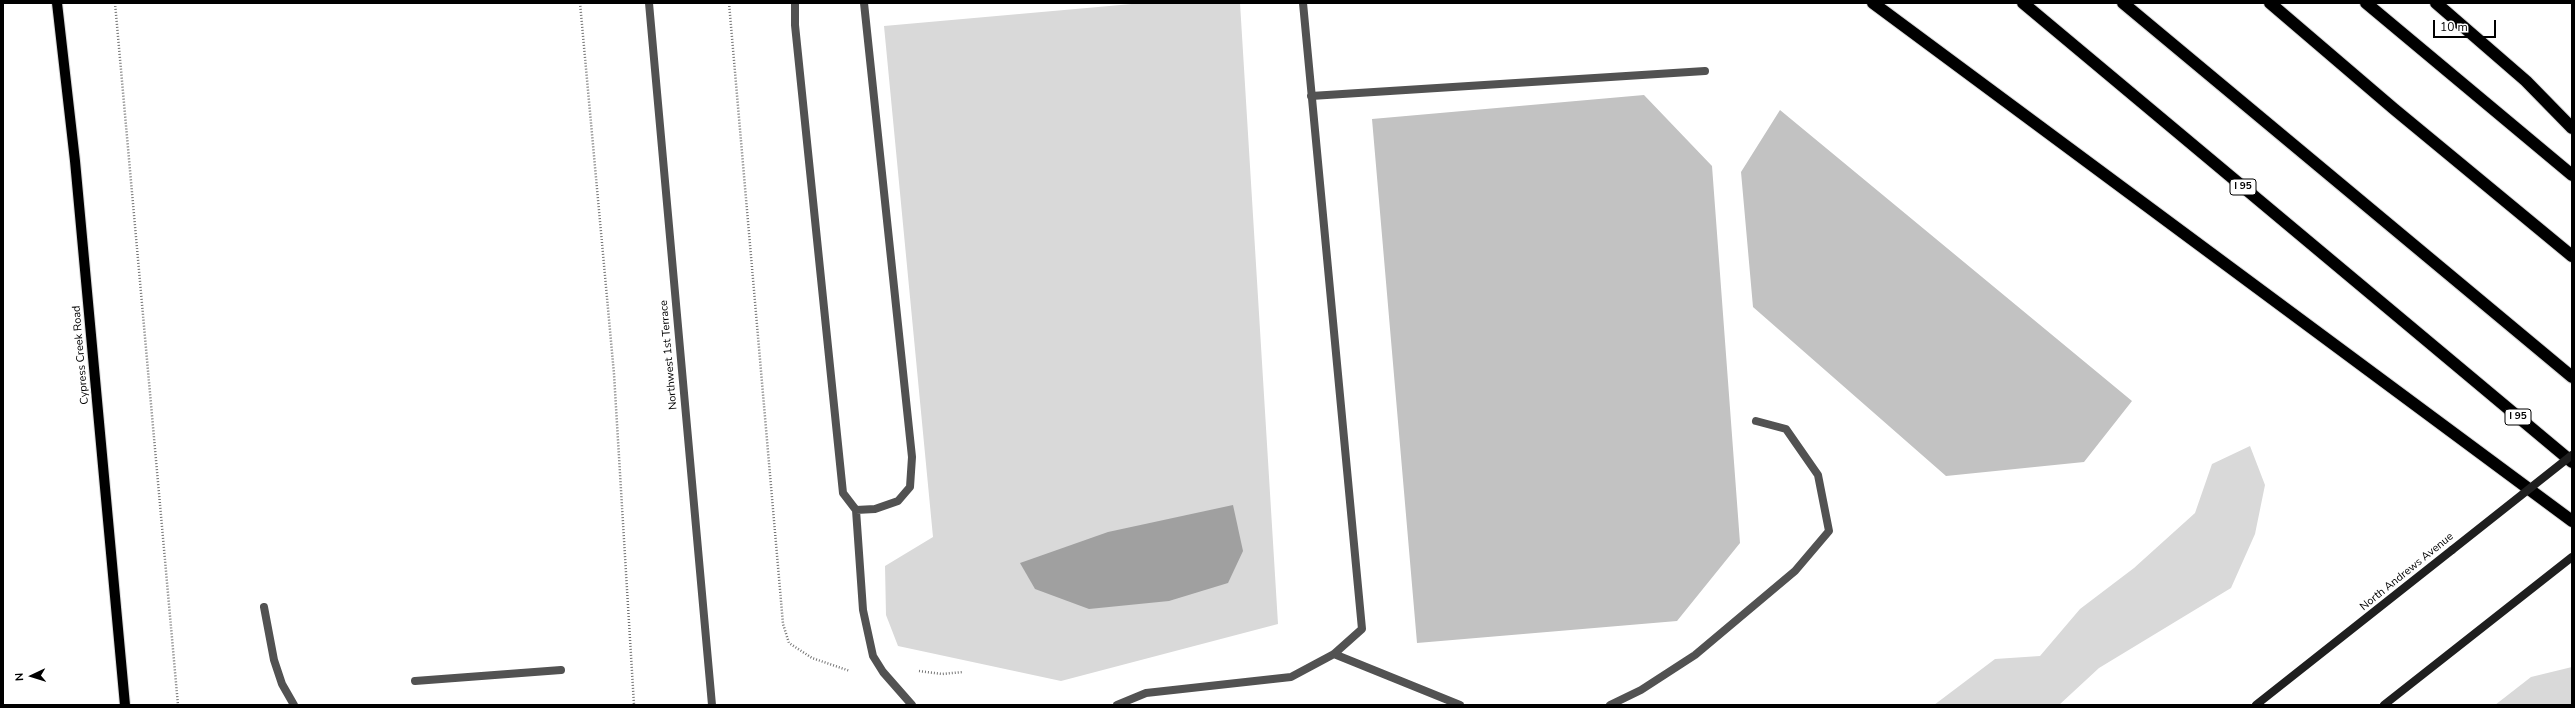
<!DOCTYPE html>
<style>
body{margin:0}
#map{position:relative;width:2575px;height:708px;overflow:hidden;background:#fff;font-family:"Nunito Sans",sans-serif}
canvas{display:block}
.frame{position:absolute;inset:0;border:4px solid #000;pointer-events:none}
.north{position:absolute;left:12px;top:656px;width:40px;height:40px;-webkit-text-stroke:3px #fff;paint-order:stroke;rotate:266deg;font-size:11px;font-weight:700;line-height:16px;text-align:center;color:#000}
.north::after{content:'';display:block;margin:auto;width:14px;height:18px;background:#000;clip-path:polygon(50% 0,100% 100%,50% 72%,0 100%)}
.scale{position:absolute;left:2433px;top:20px;width:63px;height:18px;box-sizing:border-box;border:2px solid #000;border-top:0;padding-left:5px;font-size:12px;line-height:14px;white-space:nowrap;color:#000;-webkit-text-stroke:3px #fff;paint-order:stroke}
</style>
<div id="map">
<canvas width="2575" height="708"></canvas>
<div class="frame"></div>
<div class="north">N</div>
<div class="scale">10 m</div>
</div>
<script>
const context = document.querySelector('canvas').getContext('2d');
context.lineJoin = 'round';
function fillPath(path, color) { context.fillStyle = color; context.fill(path, 'evenodd'); }
const toPath = rows => new Path2D(rows.map(r => 'M' + r).join(''));
function stroke(path, color, width, dash) { context.strokeStyle = color; context.lineWidth = width; context.lineCap = dash ? 'butt' : 'round'; context.setLineDash(dash || []); context.stroke(path); }
function write(font, color, halo, rows, align = 'center') {
  context.font = font + ' "Nunito Sans",sans-serif'; context.lineWidth = 4; context.setLineDash([]); context.textBaseline = 'middle'; context.strokeStyle = halo; context.fillStyle = color; for (const [text, x, y, turn = 0] of rows) {
    context.save(); context.translate(x, y); context.rotate((+turn || 0) * Math.PI / 180); context.textAlign = isNaN(turn) ? turn : align; if (halo) context.strokeText(text, 0, 0); context.fillText(text, 0, 0); context.restore();
  }
}
fillPath(toPath([
 [1143,3,1240,3,1278,624,1061,681,898,646,886,615,885,566,933,537,884,26],
 [2250,446,2265,485,2255,534,2231,588,2099,668,2059,705,1934,705,1995,659,2040,656,2080,609,2134,568,2195,513,2212,464],
 [2572,667,2572,705,2495,705,2531,677]
]), '#d9d9d9');
fillPath(toPath([
 [1233,505,1243,551,1228,583,1169,601,1089,609,1035,589,1020,563,1108,532]
]), '#a0a0a0');
fillPath(toPath([
 [1644,95,1712,166,1740,543,1677,621,1417,643,1372,119],
 [1780,110,2132,401,2084,462,1946,476,1753,307,1741,172]
]), '#c2c2c2');
const primary = toPath([
 [57,3,75,161,125,705]
]);
const motorway = toPath([
 [1873,3,2572,521],
 [2023,3,2572,462],
 [2123,3,2572,377],
 [2270,3,2394,109,2572,256],
 [2366,3,2572,175],
 [2436,3,2526,81,2572,128]
]);
stroke(primary, '#dbdbdb', 12);
stroke(motorway, '#dbdbdb', 14);
stroke(toPath([
 [115,3,178,705],
 [580,3,614,374,634,705],
 [729,3,783,624,789,643,812,658,850,671],
 [919,671,942,674,963,672]
]), '#747474', 2.5, [1, 2]);
stroke(toPath([
 [795,3,795,25,843,493,856,510,875,509,898,501,910,487,912,457,864,3],
 [1311,96,1705,71],
 [856,510,863,610,873,656,883,672,912,705],
 [264,607,274,660,282,684,294,705],
 [1334,654,1460,705],
 [415,681,561,670],
 [1117,705,1146,693,1291,677,1334,654,1362,629,1303,3],
 [1610,705,1641,690,1695,655,1795,571,1829,531,1818,475,1786,429,1756,421]
]), '#525252', 8);
stroke(toPath([
 [649,3,712,705]
]), '#525252', 8);
stroke(toPath([
 [2256,705,2452,550],
 [2384,705,2572,557]
]), '#1f1f1f', 8);
stroke(primary, '#000', 10);
stroke(motorway, '#000', 12);
stroke(toPath([
 [2452,550,2572,455]
]), '#1f1f1f', 8);
for (const [x, y, w] of [
 [2243,187,26],
 [2518,417,26]
]) { const box = new Path2D(); box.roundRect(x - w / 2, y - 8, w, 16, 3); context.fillStyle = '#fff'; context.fill(box); stroke(box, '#000', 1); }
write('bold 10px', '#000', null, [
 ["I 95",2243,187],
 ["I 95",2518,417]
]);
write('11px', '#000', '#fff', [
 ["Cypress Creek Road",81,355,-95],
 ["Northwest 1st Terrace",669,355,-95],
 ["North Andrews Avenue",2407,572,-39]
]);
</script>
